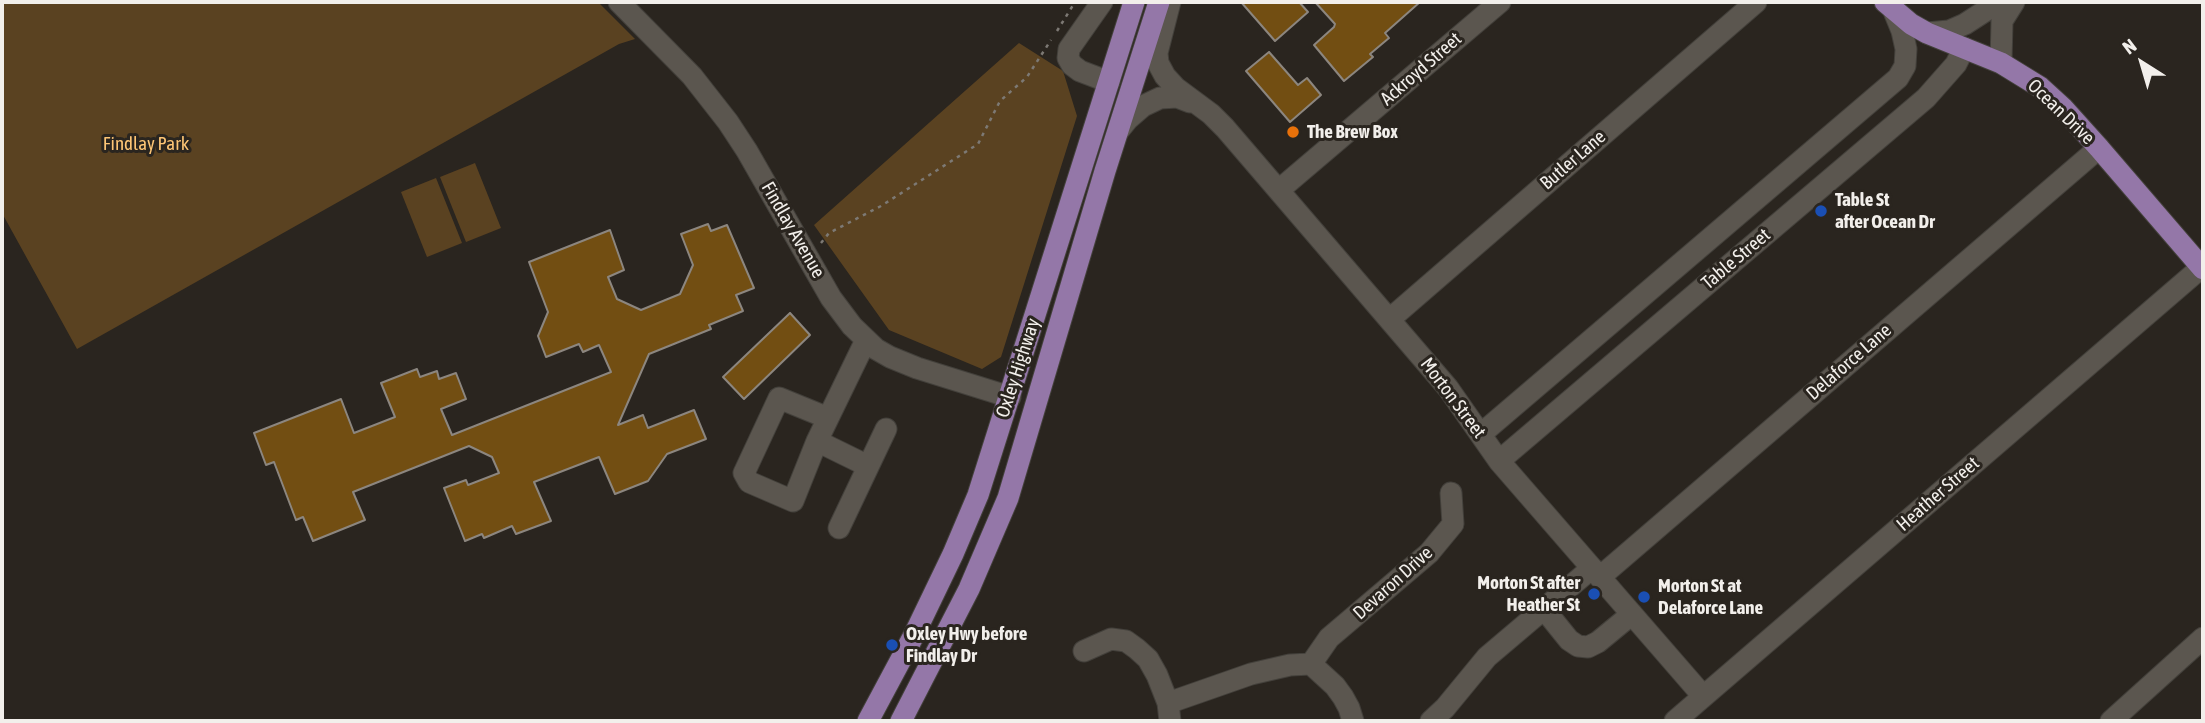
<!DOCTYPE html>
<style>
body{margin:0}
#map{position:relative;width:2205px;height:723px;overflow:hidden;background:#2a251f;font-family:"Asap Condensed",sans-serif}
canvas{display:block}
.frame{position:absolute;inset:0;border:4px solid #f2efeb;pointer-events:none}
.north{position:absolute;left:2107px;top:28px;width:70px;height:70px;-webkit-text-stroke:5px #2a251f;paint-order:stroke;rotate:323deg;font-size:19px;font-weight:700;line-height:28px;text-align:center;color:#f2efeb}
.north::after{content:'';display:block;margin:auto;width:24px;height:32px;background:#f2efeb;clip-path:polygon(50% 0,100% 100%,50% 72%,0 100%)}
</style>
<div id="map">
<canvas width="2205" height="723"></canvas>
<div class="frame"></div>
<div class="north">N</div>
</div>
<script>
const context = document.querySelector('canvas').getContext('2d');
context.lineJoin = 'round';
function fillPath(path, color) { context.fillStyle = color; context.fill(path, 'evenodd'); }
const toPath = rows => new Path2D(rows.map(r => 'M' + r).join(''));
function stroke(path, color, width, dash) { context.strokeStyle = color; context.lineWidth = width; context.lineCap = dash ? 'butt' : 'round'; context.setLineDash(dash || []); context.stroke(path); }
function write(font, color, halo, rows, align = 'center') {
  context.font = font + ' "Asap Condensed",sans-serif'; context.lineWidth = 6; context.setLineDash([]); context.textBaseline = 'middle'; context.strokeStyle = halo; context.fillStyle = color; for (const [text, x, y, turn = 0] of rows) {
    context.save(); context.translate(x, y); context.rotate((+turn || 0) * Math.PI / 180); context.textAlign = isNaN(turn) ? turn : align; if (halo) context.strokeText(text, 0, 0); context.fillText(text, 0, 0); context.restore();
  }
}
fillPath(toPath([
 [2,2,598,2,635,39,619,44,77,349,2,213],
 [1019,43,1063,71,1077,116,1001,357,982,369,889,330,814,225],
 [475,163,501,228,466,242,440,177],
 [436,178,462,243,427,257,401,192]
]), '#5a4221');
const building = toPath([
 [1241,2,1299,2,1308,12,1275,41,1241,2],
 [1315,2,1420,2,1385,33,1389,38,1370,54,1373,57,1344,81,1314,45,1334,27,1335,24,1315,2],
 [1269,52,1298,85,1307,78,1321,95,1290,122,1246,71,1269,52],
 [708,224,711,231,727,225,754,288,736,295,743,311,709,325,711,329,649,354,618,425,643,415,648,428,694,410,706,439,667,454,648,481,615,494,599,457,534,482,551,521,516,534,512,526,484,538,482,534,465,541,444,488,466,480,468,485,499,473,492,457,469,446,353,492,365,520,313,541,303,517,296,520,274,462,266,465,254,433,341,399,354,433,395,417,381,383,417,369,420,377,437,371,439,379,456,373,466,399,441,409,452,435,611,372,599,345,583,352,579,344,546,357,538,336,548,312,529,262,610,230,624,270,608,277,617,299,641,310,680,294,693,265,681,234,708,224],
 [790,313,810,335,744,399,723,377,790,313]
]);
fillPath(building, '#724e12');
stroke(building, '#8c867f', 2);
const minor = toPath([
 [619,2,692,76,728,122,747,151,831,298,852,326,876,349,890,357,917,368,1010,397],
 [1102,2,1069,49,1068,58,1072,65,1080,71,1109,82],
 [1170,2,1157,53,1158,63,1165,76,1176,88,1211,114,1225,128,1448,388,1499,461,1703,696],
 [1927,33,1949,31,1965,24,1999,2],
 [2001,63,2002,21,2014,2],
 [1119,130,1128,119,1143,106,1160,98,1177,97,1190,102],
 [1279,190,1500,2],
 [1390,319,1756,2],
 [828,418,779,398,744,473,749,482,793,501,817,441,866,340],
 [1481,434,1898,78,1905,66,1906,49,1902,31,1893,9],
 [817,441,868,466],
 [1499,461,1926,98,1956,64,1964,48],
 [839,528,886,429],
 [1600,577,2099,148],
 [1544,609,1569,640,1578,646,1588,647,1598,642,1632,614],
 [1084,651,1111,639,1126,641,1137,649,1148,659,1157,675,1168,703,1170,721],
 [1311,664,1329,638,1429,553,1453,524,1451,493],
 [1168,703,1251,674,1290,665,1311,664,1335,686,1343,697,1349,708,1353,721],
 [1431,721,1445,708,1487,657,1592,568],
 [1675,721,2202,267],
 [2111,721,2203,638]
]);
const major = toPath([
 [1885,2,1911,24,1927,33,2001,63,2040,87,2063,108,2099,148,2203,269],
 [868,721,914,635,953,554,978,495,1134,2],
 [901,721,969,589,1008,498,1105,171,1159,2]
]);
stroke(minor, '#43403b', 23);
stroke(major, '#43403b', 23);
stroke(toPath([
 [1057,31,1075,2],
 [821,243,829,233,881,206,978,144,1000,101,1027,77,1051,40]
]), '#7d7974', 2.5, [3.5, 5]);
stroke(minor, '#5b564f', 21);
stroke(major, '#9477a8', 21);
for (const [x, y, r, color] of [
 [1293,132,7,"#e8710a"],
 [1821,211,7,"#1a4fb4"],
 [1594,594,7,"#1a4fb4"],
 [1644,597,7,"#1a4fb4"],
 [892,645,7,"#1a4fb4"]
]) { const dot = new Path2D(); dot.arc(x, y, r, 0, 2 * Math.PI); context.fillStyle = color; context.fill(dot); stroke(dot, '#2a251f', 2.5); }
write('19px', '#f2efeb', '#2a251f', [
 ["Ackroyd Street",1421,69,-41],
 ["Ocean Drive",2061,112,44],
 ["Butler Lane",1573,160,-41],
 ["Findlay Avenue",793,230,60],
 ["Table Street",1736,259,-40],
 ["Delaforce Lane",1849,362,-41],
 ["Oxley Highway",1018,368,-72],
 ["Morton Street",1453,398,53],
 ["Heather Street",1938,494,-41],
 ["Devaron Drive",1393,583,-42]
]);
write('bold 19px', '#f2efeb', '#2a251f', [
 ["The Brew Box",1307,132],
 ["Table St",1835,200],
 ["after Ocean Dr",1835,222],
 ["Morton St after",1580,583,"right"],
 ["Heather St",1580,605,"right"],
 ["Morton St at",1658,586],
 ["Delaforce Lane",1658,608],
 ["Oxley Hwy before",906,634],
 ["Findlay Dr",906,656]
], 'left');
write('19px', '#fdc575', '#2a251f', [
 ["Findlay Park",146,144]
]);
</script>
